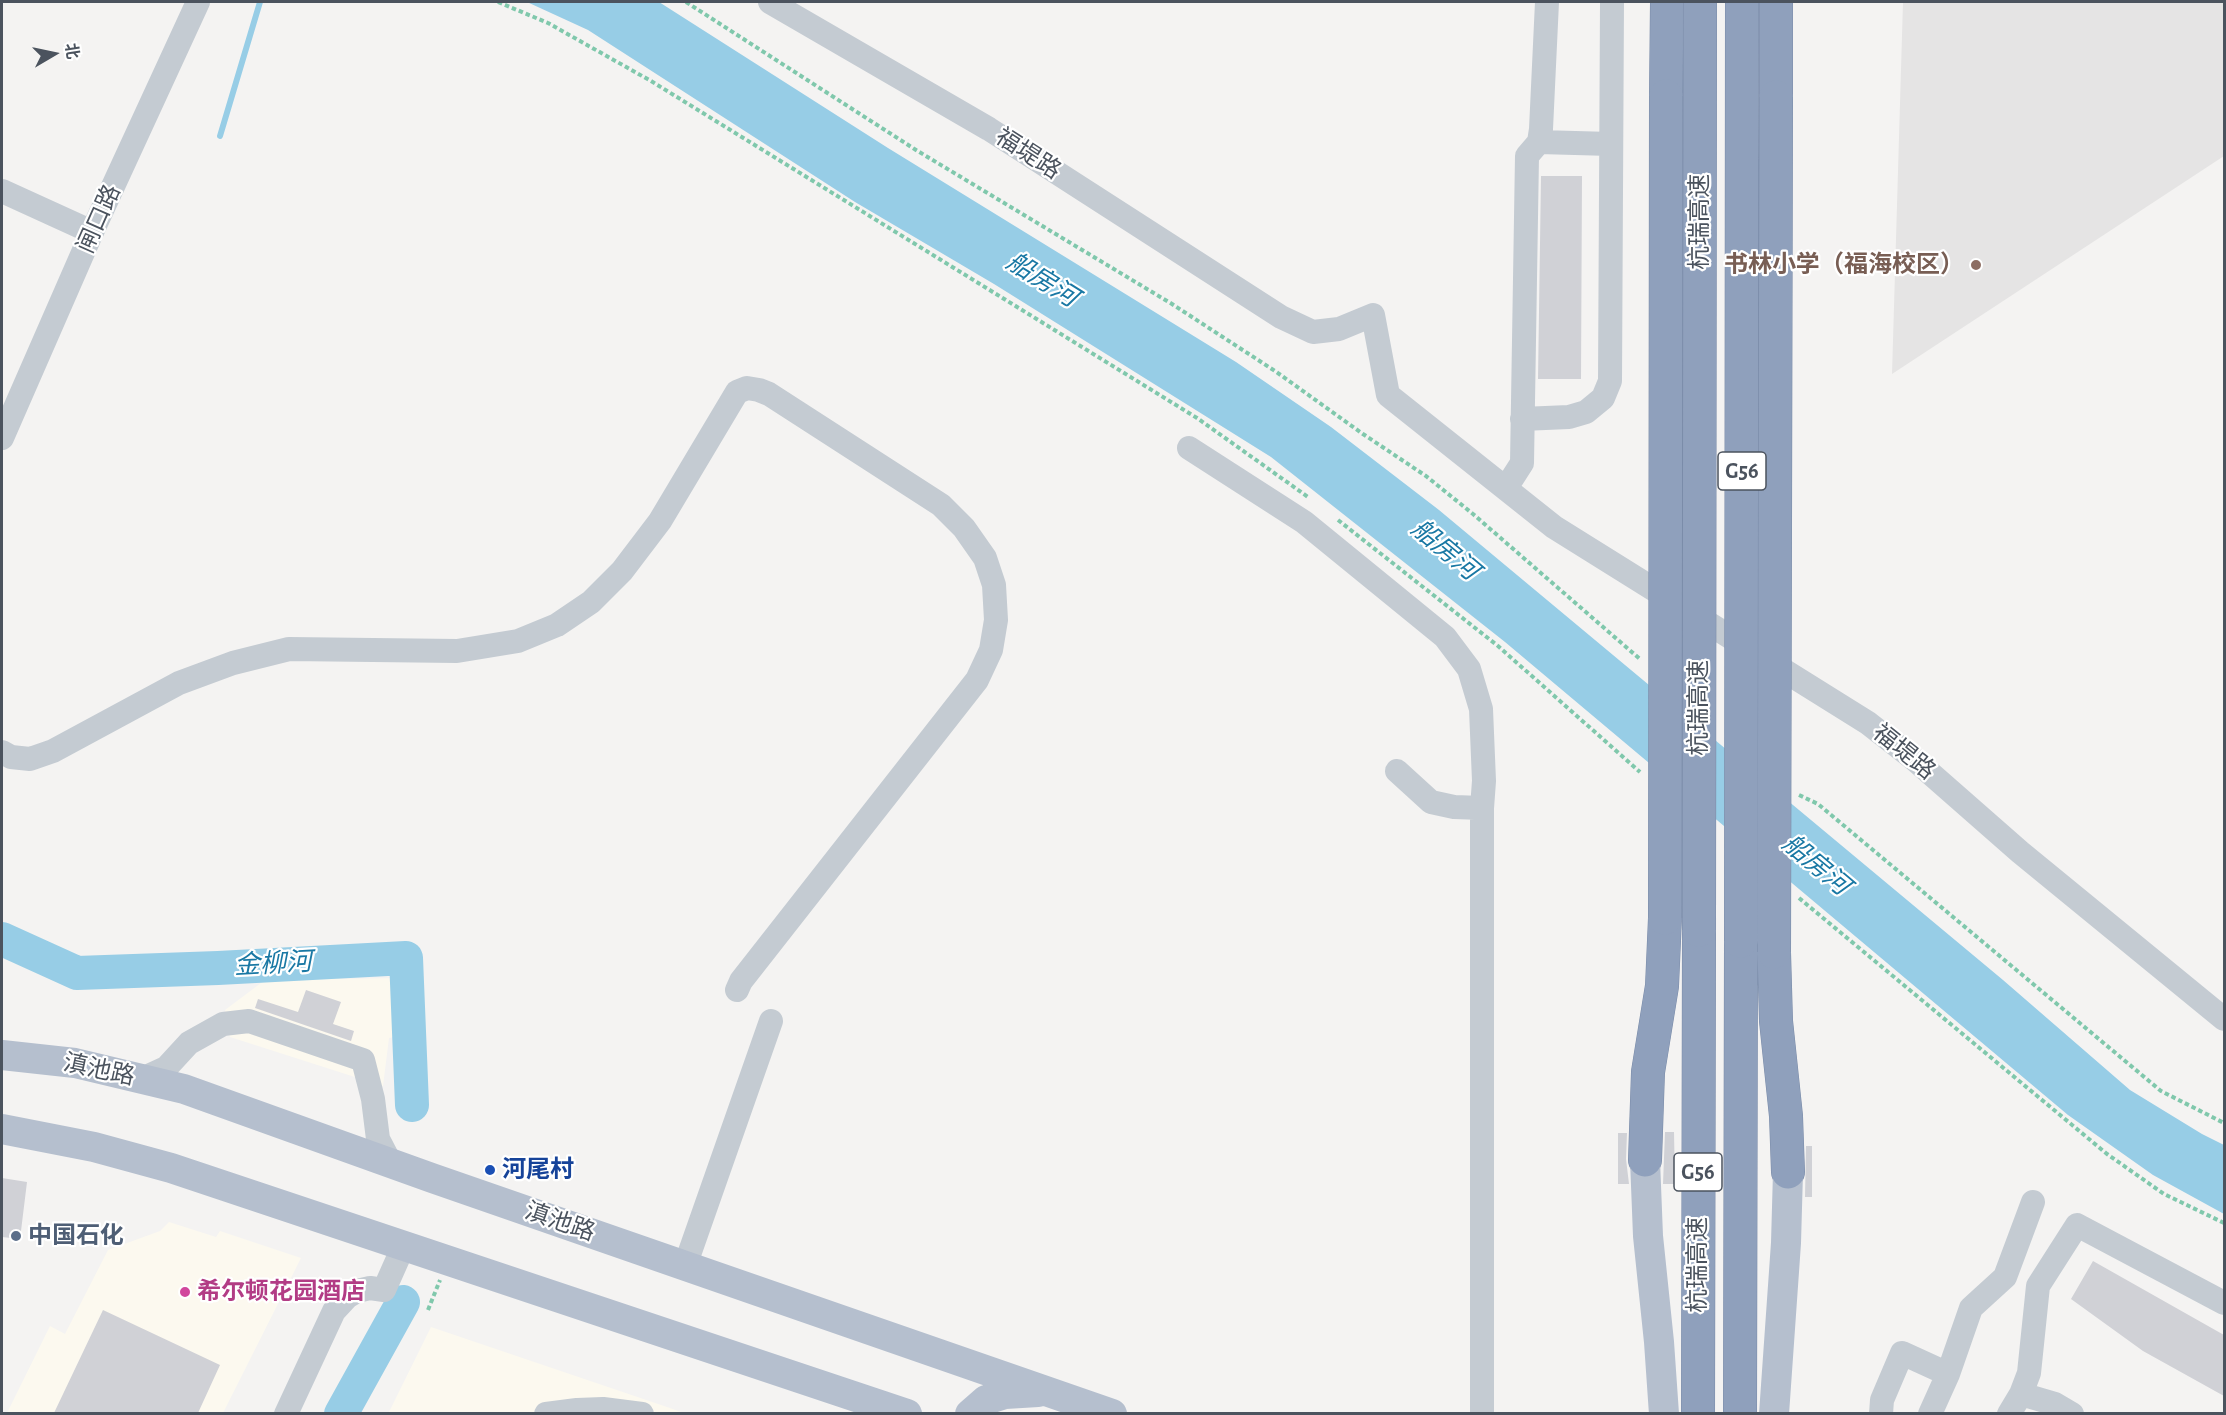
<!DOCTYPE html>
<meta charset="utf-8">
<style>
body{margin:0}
#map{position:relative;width:2226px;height:1415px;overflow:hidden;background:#f4f3f2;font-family:"Alegreya Sans","Noto Sans SC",sans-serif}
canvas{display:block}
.frame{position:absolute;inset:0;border:3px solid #4b535e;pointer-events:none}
.north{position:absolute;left:24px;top:24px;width:60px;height:60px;-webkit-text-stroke:4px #fff;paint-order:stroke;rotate:81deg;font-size:16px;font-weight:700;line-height:24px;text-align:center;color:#4b535e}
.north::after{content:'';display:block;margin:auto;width:21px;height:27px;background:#4b535e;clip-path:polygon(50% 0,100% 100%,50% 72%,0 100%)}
</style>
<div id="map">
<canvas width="2226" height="1415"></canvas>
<div class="frame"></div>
<div class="north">北</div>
</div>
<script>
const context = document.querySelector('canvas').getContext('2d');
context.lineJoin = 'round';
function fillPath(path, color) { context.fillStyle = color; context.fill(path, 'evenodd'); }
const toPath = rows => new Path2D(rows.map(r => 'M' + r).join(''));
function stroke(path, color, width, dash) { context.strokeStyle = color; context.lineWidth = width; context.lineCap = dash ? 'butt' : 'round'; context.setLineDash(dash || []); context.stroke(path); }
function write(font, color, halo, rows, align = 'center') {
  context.font = font + ' "Alegreya Sans","Noto Sans SC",sans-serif'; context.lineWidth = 4.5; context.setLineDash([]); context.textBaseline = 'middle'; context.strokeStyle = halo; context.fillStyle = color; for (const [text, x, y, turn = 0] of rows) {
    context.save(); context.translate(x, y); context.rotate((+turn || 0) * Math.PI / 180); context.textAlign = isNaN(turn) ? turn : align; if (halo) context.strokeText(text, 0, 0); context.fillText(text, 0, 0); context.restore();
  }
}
fillPath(toPath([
 [400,978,404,1035,389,1038,383,1086,230,1037,225,1010,265,980],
 [169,1222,216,1237,220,1231,301,1258,223,1413,7,1413,50,1326,65,1334,108,1250,160,1231],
 [431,1327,667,1407,684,1413,388,1414]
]), '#fcf9ef');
fillPath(toPath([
 [1903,2,2224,2,2224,156,1892,374]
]), '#e5e4e4');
fillPath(toPath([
 [527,2,659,2,888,148,1236,362,1331,427,1439,510,2003,980,2130,1090,2202,1134,2224,1145,2224,1214,2153,1175,2068,1115,1505,642,1271,457,994,284,855,202,588,30]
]), '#97cde6');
stroke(toPath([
 [220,136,260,2]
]), '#97cde6', 6);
stroke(toPath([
 [2,939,77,973,218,968,406,958,412,1105],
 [341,1414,403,1302]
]), '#97cde6', 34);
fillPath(toPath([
 [1541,176,1582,176,1581,379,1538,379],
 [306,990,341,1002,333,1024,354,1031,351,1041,255,1008,258,999,298,1012],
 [1665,1132,1674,1132,1675,1184,1663,1184],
 [1618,1133,1627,1133,1626,1159,1629,1184,1618,1184],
 [1806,1146,1812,1146,1812,1197,1805,1197],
 [2,1178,27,1182,20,1239,2,1237],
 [2093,1261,2224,1335,2224,1396,2143,1351,2071,1299],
 [103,1310,220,1365,198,1413,54,1413]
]), '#d0d1d6');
const highway = toPath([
 [1666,96,1667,2],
 [1776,97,1776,2],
 [1774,952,1776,1021,1786,1116,1788,1172],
 [1645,1160,1648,1072,1662,986,1665,918],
 [1698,1414,1699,930],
 [1740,1414,1741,941]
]);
stroke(highway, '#7a8ba8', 34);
stroke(toPath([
 [498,2,548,23,651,81,1197,418,1308,497],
 [686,2,916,150,1172,304,1275,371,1363,434,1426,476,1473,514,1641,660],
 [1338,520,1498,646,1640,772],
 [1799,795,1818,804,2161,1091,2224,1123],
 [1799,898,2107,1154,2164,1194,2224,1223],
 [428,1310,440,1280]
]), '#80c8ac', 4, [4.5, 3]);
stroke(toPath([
 [770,2,989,129,1281,317,1313,332,1339,329,1373,315,1388,395,1554,527,1868,723,1914,759,2020,852,2224,1019],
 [1539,142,1611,144],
 [2,191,92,232],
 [1522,419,1569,417,1586,412,1603,398,1610,381,1612,2],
 [2,438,92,232,198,2],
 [1189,448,1304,522,1445,637,1469,669,1481,709,1484,781,1482,808,1482,1414],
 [1506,488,1522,463,1527,156,1539,142,1541,129,1547,2],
 [2,752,11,757,30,759,53,751,179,683,233,663,289,649,457,651,518,641,557,625,591,602,622,571,660,521,737,392,747,388,759,390,769,394,941,505,964,528,985,558,994,585,996,620,991,650,977,680,741,981,737,990],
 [1397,771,1431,802,1454,807,1482,808],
 [142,1079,166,1068,189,1043,223,1024,249,1021,363,1060,373,1099,378,1139,391,1164],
 [685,1266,771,1021],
 [2021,1394,2055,1404,2072,1414],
 [286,1414,334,1311,347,1297,357,1291,370,1288,384,1290,404,1245],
 [546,1414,577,1410,603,1409,642,1414],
 [1881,1414,1882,1400,1902,1353,1948,1374],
 [1930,1414,1948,1374,1971,1308,2005,1277,2033,1202],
 [2009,1414,2021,1394,2029,1373,2038,1286,2077,1225,2224,1303]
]), '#c4cbd2', 24);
stroke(toPath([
 [2,1055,75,1063,184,1089,432,1178,1112,1414],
 [2,1129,94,1147,171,1168,907,1414],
 [1645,1160,1648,1236,1659,1342,1664,1414],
 [970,1414,986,1400,1005,1394,1038,1392],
 [1774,1414,1786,1243,1788,1172]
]), '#b5bfce', 30);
stroke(highway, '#8fa0bc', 33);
const highwayBridge = toPath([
 [1665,918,1666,96],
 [1699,930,1700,2],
 [1741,941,1742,2],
 [1774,952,1776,97]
]);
stroke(highwayBridge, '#7a8ba8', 34, []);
stroke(highwayBridge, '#8fa0bc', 33);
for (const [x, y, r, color] of [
 [1976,265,6,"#8d6e63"],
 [490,1170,6,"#1a4fb4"],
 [16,1236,6,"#5c6f8a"],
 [185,1292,6,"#d1479c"]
]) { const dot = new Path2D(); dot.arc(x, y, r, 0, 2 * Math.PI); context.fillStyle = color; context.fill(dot); stroke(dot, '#fff', 2); }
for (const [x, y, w] of [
 [1742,471,48],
 [1698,1172,48]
]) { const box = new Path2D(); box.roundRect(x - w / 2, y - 19, w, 38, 4.5); context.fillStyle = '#fff'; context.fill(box); stroke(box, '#4b535e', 1.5); }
write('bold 22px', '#4b535e', null, [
 ["G56",1742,471],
 ["G56",1698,1172]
]);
write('24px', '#4b535e', '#fff', [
 ["福堤路",1028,154,33],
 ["闸口路",99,219,-66],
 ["杭瑞高速",1700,222,-90],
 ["杭瑞高速",1699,708,-90],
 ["福堤路",1904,752,39],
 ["滇池路",99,1070,12],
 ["滇池路",560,1222,19],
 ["杭瑞高速",1698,1265,-90]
]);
write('bold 24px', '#785e54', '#fff', [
 ["书林小学（福海校区）",1964,265]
], 'right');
write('bold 24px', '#164399', '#fff', [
 ["河尾村",502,1170]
], 'left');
write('bold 24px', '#4e5e75', '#fff', [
 ["中国石化",28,1236]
], 'left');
write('bold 24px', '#b23c85', '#fff', [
 ["希尔顿花园酒店",197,1292]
], 'left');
write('italic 26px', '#1978a4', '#fff', [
 ["船房河",1042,280,32],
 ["船房河",1445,550,40],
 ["船房河",1816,865,40],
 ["金柳河",273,964,-3]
]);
</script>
